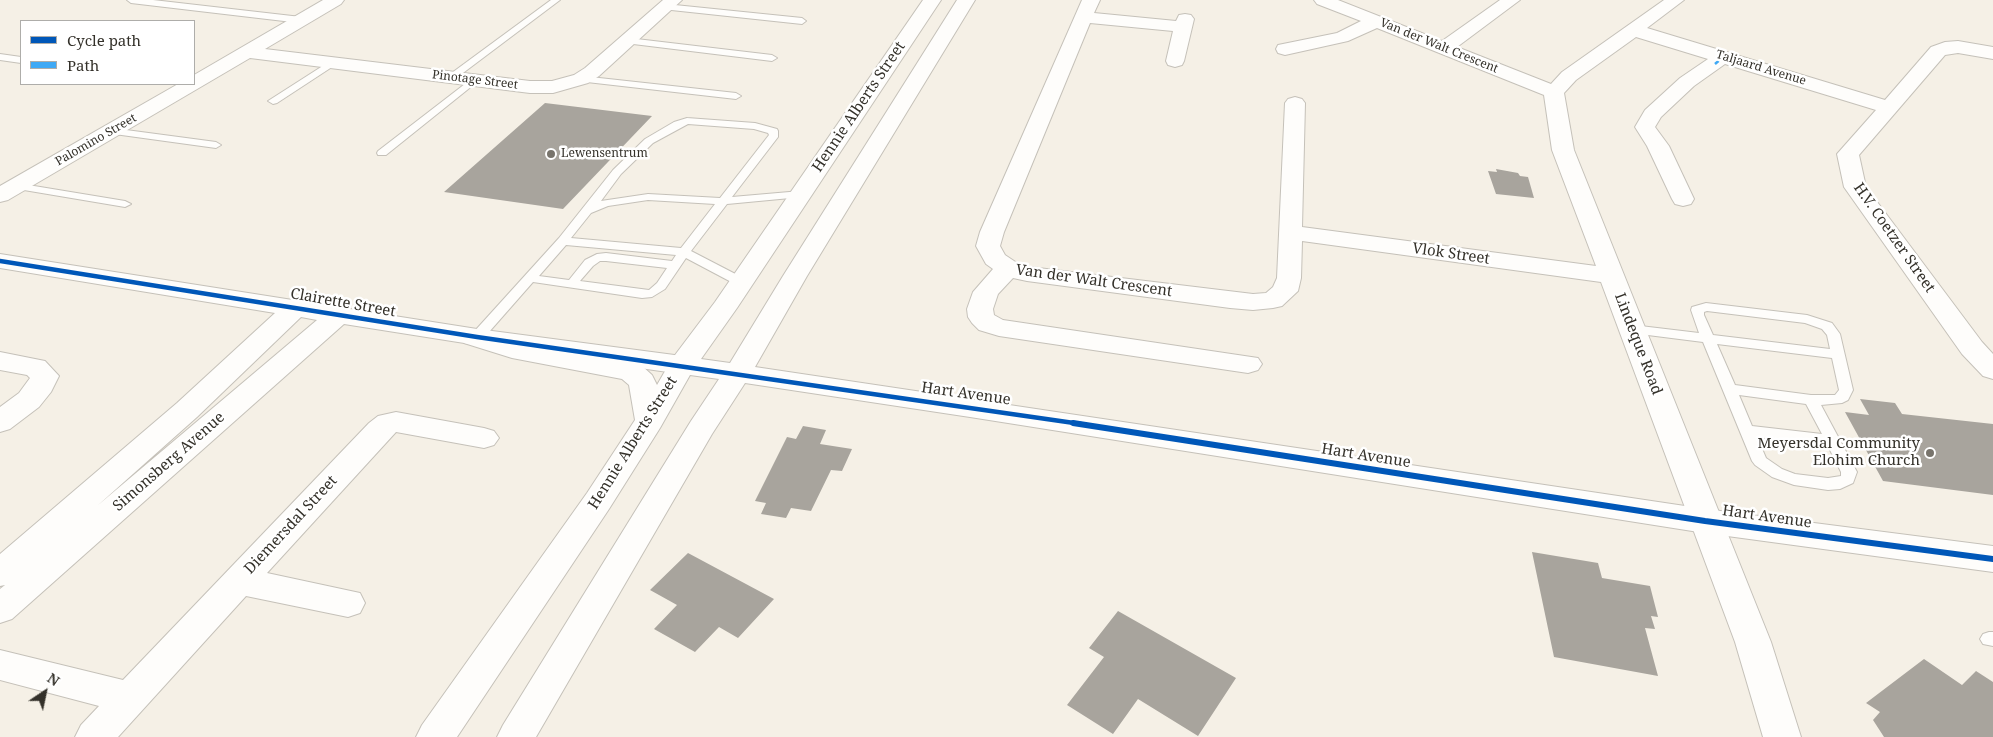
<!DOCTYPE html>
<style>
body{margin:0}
#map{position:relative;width:1993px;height:737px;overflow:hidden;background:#f5f0e6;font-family:"Noto Serif",serif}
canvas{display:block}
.legend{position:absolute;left:20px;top:20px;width:175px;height:65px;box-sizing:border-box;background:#fff;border:1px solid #aeadaa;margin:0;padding:6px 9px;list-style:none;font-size:15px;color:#34312a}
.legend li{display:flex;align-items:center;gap:10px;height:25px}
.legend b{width:25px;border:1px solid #aeadaa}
.north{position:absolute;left:20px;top:667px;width:50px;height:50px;-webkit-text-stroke:4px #fff;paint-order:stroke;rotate:34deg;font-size:14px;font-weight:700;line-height:20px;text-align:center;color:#34312a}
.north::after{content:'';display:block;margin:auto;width:18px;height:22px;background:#34312a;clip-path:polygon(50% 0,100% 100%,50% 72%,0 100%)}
</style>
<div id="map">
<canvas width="1993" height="737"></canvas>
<ul class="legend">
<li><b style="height:6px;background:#0057b8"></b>Cycle path</li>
<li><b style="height:6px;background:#3fa9f5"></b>Path</li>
</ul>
<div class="north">N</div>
</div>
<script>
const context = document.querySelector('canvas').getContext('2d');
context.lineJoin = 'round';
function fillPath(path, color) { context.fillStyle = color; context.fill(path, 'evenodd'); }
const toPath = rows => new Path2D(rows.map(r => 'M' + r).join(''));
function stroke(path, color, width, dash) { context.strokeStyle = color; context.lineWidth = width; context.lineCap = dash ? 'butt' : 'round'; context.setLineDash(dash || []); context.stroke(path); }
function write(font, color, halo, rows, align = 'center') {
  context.font = font + ' "Noto Serif",serif'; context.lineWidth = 5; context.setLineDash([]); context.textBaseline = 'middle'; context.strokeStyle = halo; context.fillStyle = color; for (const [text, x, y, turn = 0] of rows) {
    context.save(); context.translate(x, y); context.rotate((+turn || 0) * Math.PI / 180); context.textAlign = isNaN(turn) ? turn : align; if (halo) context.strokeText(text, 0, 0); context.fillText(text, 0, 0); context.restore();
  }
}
fillPath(toPath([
 [545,103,652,116,563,209,444,192],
 [1496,169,1518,173,1520,176,1528,177,1534,198,1496,194,1488,171,1497,172],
 [1860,399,1895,403,1902,414,1993,424,1993,495,1883,481,1845,412,1869,415],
 [803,426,826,430,820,444,852,449,842,471,831,470,811,511,791,508,786,518,761,514,766,503,755,501,787,437,796,439],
 [1532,552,1598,563,1602,578,1650,586,1658,617,1651,616,1655,629,1645,628,1658,676,1554,657],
 [688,553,774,599,738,638,719,627,695,652,654,629,677,605,650,590],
 [1118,611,1236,678,1198,736,1138,699,1113,734,1067,705,1104,657,1089,648],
 [1924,659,1962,685,1976,671,1993,682,1993,737,1884,737,1873,720,1880,712,1866,703]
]), '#a8a49d');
const service = toPath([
 [127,0,153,0,301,17,305,20,301,23,131,3,127,0],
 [551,0,560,0,455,79,449,79,449,75,551,0],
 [665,4,802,18,806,21,802,24,662,9,661,7,665,4],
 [628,38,772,55,777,58,772,61,625,43,625,39,628,38],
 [0,54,21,57,21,63,0,60,0,54],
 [332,60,337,63,335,65,277,103,273,104,268,101,332,60],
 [581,76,736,93,741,96,736,99,578,81,576,79,581,76],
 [474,77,479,80,477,82,386,155,378,155,377,153,378,151,474,77],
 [687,118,755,123,777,129,778,131,778,137,732,197,801,191,807,194,801,197,727,204,691,251,745,279,747,282,745,285,737,285,686,258,665,289,652,297,642,298,533,282,482,340,472,340,470,337,472,334,559,238,613,170,645,139,674,122,687,118],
 [688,124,754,129,768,133,769,135,720,198,648,194,601,201,621,174,653,143,688,124],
 [648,200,715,204,681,248,571,238,591,213,608,206,648,200],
 [566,245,676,255,672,261,606,253,597,254,585,260,569,280,539,276,566,245],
 [600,261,606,261,667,268,657,283,649,290,580,281,593,266,600,261],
 [111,128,216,142,221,145,216,148,107,133,106,131,107,129,111,128],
 [16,183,125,201,131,204,125,207,12,188,10,186,12,184,16,183],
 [1706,303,1807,315,1832,323,1840,334,1853,390,1848,400,1842,403,1821,405,1857,472,1853,483,1840,489,1828,490,1794,485,1772,477,1755,465,1752,461,1703,342,1632,333,1625,329,1632,325,1699,333,1691,310,1692,307,1706,303],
 [1707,311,1805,323,1822,329,1827,335,1830,349,1713,335,1704,315,1704,312,1707,311],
 [1717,344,1832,358,1839,390,1835,395,1811,395,1735,385,1717,344],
 [1739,395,1806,404,1822,434,1752,426,1739,395],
 [1757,437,1828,446,1841,472,1841,476,1828,478,1795,474,1782,469,1766,458,1757,437],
 [1989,632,1993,632,1993,646,1983,644,1980,639,1983,634,1989,632]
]);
const minor = toPath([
 [323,0,344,0,341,4,265,49,530,81,552,81,574,75,585,68,663,0,682,0,599,76,588,83,553,93,530,93,250,58,8,200,0,202,0,186,178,84,194,84,194,75,323,0],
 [1082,0,1100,0,1094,13,1176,21,1179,15,1185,14,1191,15,1194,19,1184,61,1182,65,1175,67,1168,65,1166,61,1173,31,1090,23,1004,232,1000,246,1005,255,1017,263,1030,267,1253,294,1266,293,1273,287,1277,278,1285,103,1288,99,1295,97,1302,99,1305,103,1302,227,1596,266,1552,150,1544,95,1377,28,1348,41,1285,55,1278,53,1276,49,1278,45,1337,33,1361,21,1317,4,1314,0,1338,0,1442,41,1500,0,1520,0,1457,47,1551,84,1562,72,1664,0,1684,0,1647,28,1885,100,1931,47,1945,42,1958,41,1993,47,1993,59,1958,53,1945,55,1859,155,1866,187,1982,342,1993,354,1993,379,1983,376,1962,354,1844,187,1837,154,1876,110,1725,64,1694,86,1661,117,1655,127,1669,146,1694,199,1691,204,1683,206,1675,204,1672,199,1647,146,1635,127,1645,110,1680,78,1708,59,1636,37,1576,80,1564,93,1574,150,1771,642,1801,737,1763,737,1735,642,1601,282,1302,241,1301,278,1298,291,1282,306,1273,308,1253,310,1230,308,1027,281,1013,278,998,294,993,309,994,315,1003,320,1258,358,1262,364,1258,370,1248,373,999,336,979,330,972,323,968,317,967,309,973,292,993,269,986,264,976,246,980,232,1082,0],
 [0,254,477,329,682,356,692,359,696,365,692,371,682,374,477,345,344,324,12,619,0,623,0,589,5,585,0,586,0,554,177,403,275,313,0,268,0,254],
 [301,317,317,320,97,506,197,417,301,317],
 [0,352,45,361,59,376,51,392,39,407,10,429,0,432,0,407,19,393,30,378,27,375,0,370,0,352],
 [396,412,484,428,494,431,499,438,494,445,484,448,396,432,267,573,360,593,365,603,360,613,348,617,246,596,118,737,75,737,81,725,99,706,0,680,0,650,123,680,369,423,378,416,396,412]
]);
const tertiary = toPath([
 [923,0,941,0,737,308,701,359,730,363,783,276,957,0,975,0,807,276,755,367,1705,509,1993,546,1993,572,1705,533,970,417,745,383,712,434,536,737,497,737,503,725,691,421,719,379,690,375,660,428,609,509,457,737,416,737,422,725,587,493,635,420,629,385,622,379,512,358,464,343,460,337,464,331,473,329,525,344,641,365,652,375,657,385,672,359,715,302,923,0]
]);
stroke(service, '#c5c1b9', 2);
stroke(minor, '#c5c1b9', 2);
stroke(tertiary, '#c5c1b9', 2);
fillPath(service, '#fefdfb');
fillPath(minor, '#fefdfb');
fillPath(tertiary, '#fefdfb');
stroke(toPath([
 [1715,64,1723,57]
]), '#3fa9f5', 2.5, [5, 2.5]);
stroke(toPath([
 [0,261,477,337,1081,424]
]), '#0057b8', 4.5);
stroke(toPath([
 [1073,423,1705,521,1993,559]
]), '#0057b8', 6);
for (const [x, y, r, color] of [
 [551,154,5,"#78746c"],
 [1930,453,5,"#78746c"]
]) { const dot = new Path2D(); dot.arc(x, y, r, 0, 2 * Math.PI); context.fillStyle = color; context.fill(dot); stroke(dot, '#fff', 2); }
write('12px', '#34312a', '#fff', [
 ["Van der Walt Crescent",1439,46,22],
 ["Taljaard Avenue",1761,68,17],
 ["Pinotage Street",475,80,7],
 ["Palomino Street",96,140,-30]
]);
write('12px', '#34312a', '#fff', [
 ["Lewensentrum",561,154]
], 'left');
write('15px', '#34312a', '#fff', [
 ["Hennie Alberts Street",859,107,-56],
 ["H.V. Coetzer Street",1894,238,55],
 ["Vlok Street",1451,254,8],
 ["Van der Walt Crescent",1094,281,8],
 ["Clairette Street",343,303,10],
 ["Lindeque Road",1638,344,69],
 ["Hart Avenue",966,394,8],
 ["Hennie Alberts Street",633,443,-58],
 ["Hart Avenue",1366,456,9],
 ["Simonsberg Avenue",169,462,-41],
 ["Hart Avenue",1767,517,8],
 ["Diemersdal Street",291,525,-47]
]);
write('15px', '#34312a', '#fff', [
 ["Meyersdal Community",1920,444],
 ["Elohim Church",1920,461]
], 'right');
</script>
